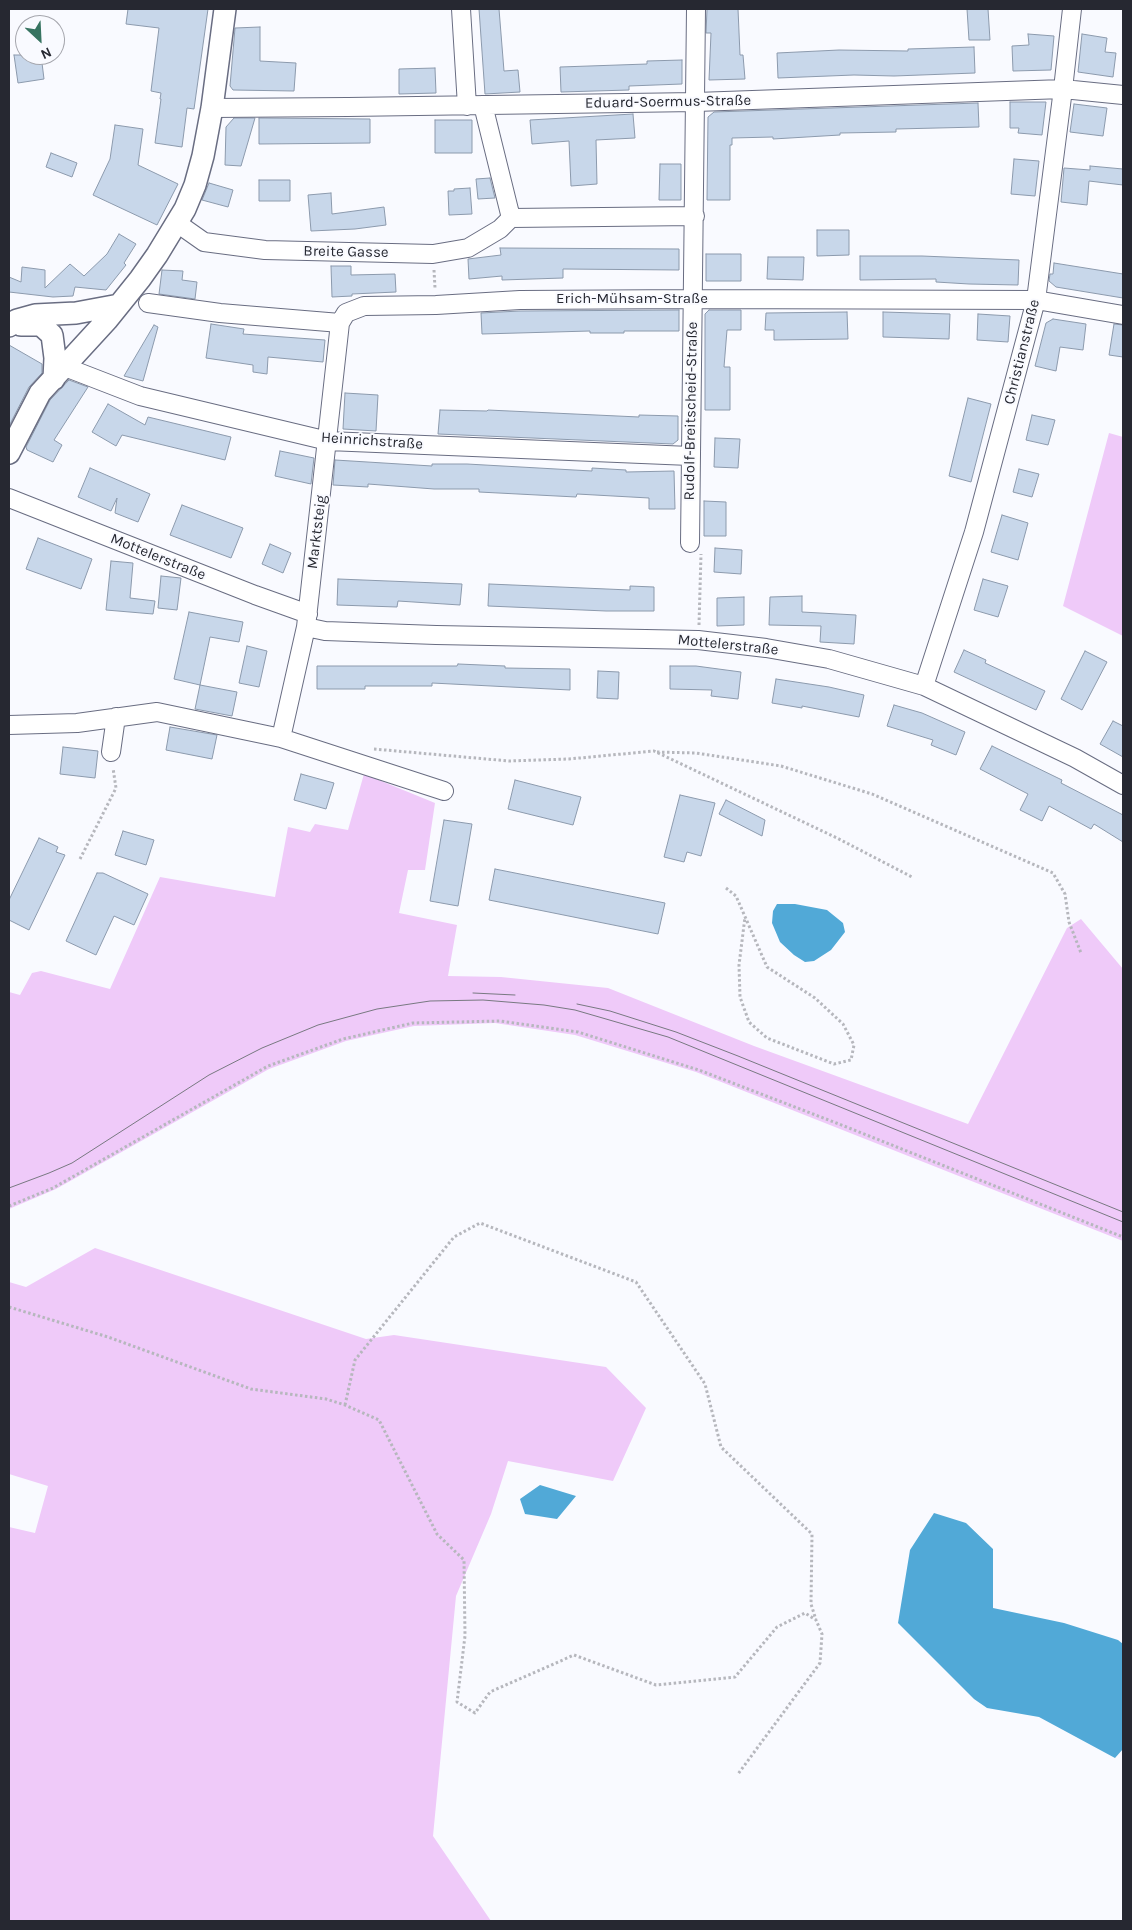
<!DOCTYPE html>
<meta charset="utf-8">
<style>
body{margin:0}
#map{position:relative;width:1132px;height:1930px;overflow:hidden;background:#f9faff;font-family:Karla,sans-serif}
canvas{display:block}
.frame{position:absolute;inset:0;border:10px solid #262831;pointer-events:none}
.north{position:absolute;left:15px;top:15px;width:50px;height:50px;box-sizing:border-box;background:#f9faff;border:1px solid #a5a6ad;border-radius:50%;rotate:155deg;font-size:14px;font-weight:700;line-height:20px;text-align:center;color:#262831}
.north::after{content:'';display:block;margin:auto;width:18px;height:22px;background:#377461;clip-path:polygon(50% 0,100% 100%,50% 72%,0 100%)}
</style>
<div id="map">
<canvas width="1132" height="1930"></canvas>
<div class="frame"></div>
<div class="north">N</div>
</div>
<script>
const context = document.querySelector('canvas').getContext('2d');
context.lineJoin = 'round';
function fillPath(path, color) { context.fillStyle = color; context.fill(path, 'evenodd'); }
const toPath = rows => new Path2D(rows.map(r => 'M' + r).join(''));
function stroke(path, color, width, dash) { context.strokeStyle = color; context.lineWidth = width; context.lineCap = dash ? 'butt' : 'round'; context.setLineDash(dash || []); context.stroke(path); }
function write(font, color, halo, rows, align = 'center') {
  context.font = font + ' Karla,sans-serif'; context.lineWidth = 4; context.setLineDash([]); context.textBaseline = 'middle'; context.strokeStyle = halo; context.fillStyle = color; for (const [text, x, y, turn = 0] of rows) {
    context.save(); context.translate(x, y); context.rotate((+turn || 0) * Math.PI / 180); context.textAlign = isNaN(turn) ? turn : align; if (halo) context.strokeText(text, 0, 0); context.fillText(text, 0, 0); context.restore();
  }
}
fillPath(toPath([
 [1109,433,1123,437,1123,636,1063,606],
 [364,774,435,803,425,870,408,870,399,913,457,925,448,976,501,977,608,988,754,1046,968,1124,1067,928,1081,919,1123,969,1123,1241,696,1072,575,1035,495,1023,414,1026,346,1041,269,1069,56,1189,9,1209,9,992,20,995,32,973,41,971,110,989,160,877,275,897,288,827,310,832,315,824,348,830],
 [95,1248,366,1339,394,1335,606,1367,646,1408,613,1481,508,1461,491,1514,456,1596,433,1836,491,1921,9,1921,9,1527,35,1533,48,1486,9,1474,9,1282,26,1287]
]), '#efcaf9');
fillPath(toPath([
 [777,904,795,904,827,910,843,923,845,932,831,950,814,961,805,962,794,955,780,942,772,923,773,911],
 [540,1485,576,1496,557,1519,525,1514,520,1499],
 [934,1513,966,1523,993,1549,993,1608,1064,1623,1118,1640,1123,1644,1123,1749,1115,1758,1039,1717,987,1708,974,1699,898,1623,910,1550]
]), '#51a9d7');
const building = toPath([
 [128,9,208,9,194,109,187,108,182,147,155,143,161,99,160,99,161,93,151,91,159,28,126,24,128,9],
 [479,9,499,9,504,71,518,70,520,92,485,94,479,9],
 [707,9,738,9,740,55,743,55,745,79,709,80,711,33,706,33,707,9],
 [967,9,988,9,990,40,969,40,967,9],
 [260,27,260,61,296,63,294,91,233,90,230,86,235,28,260,27],
 [1028,34,1054,36,1051,70,1013,71,1012,46,1029,45,1028,34],
 [1082,34,1107,38,1105,52,1116,53,1113,77,1078,72,1082,34],
 [974,47,975,73,894,76,854,75,778,78,777,53,839,50,908,51,908,49,974,47],
 [14,55,41,55,44,79,18,83,14,55],
 [682,60,682,84,629,86,629,90,561,92,560,67,647,64,647,61,682,60],
 [435,68,436,93,399,94,399,69,435,68],
 [1010,102,1046,102,1042,135,1018,133,1019,128,1010,128,1010,102],
 [978,103,979,127,896,129,896,132,840,133,840,135,773,139,773,137,732,138,732,145,730,145,730,200,707,200,708,117,714,112,978,103],
 [1074,104,1107,108,1103,136,1070,132,1074,104],
 [633,114,635,138,596,140,597,184,571,186,569,141,532,144,530,120,633,114],
 [234,118,255,118,241,166,225,165,226,127,234,118],
 [259,118,370,119,370,143,259,144,259,118],
 [435,120,472,120,472,153,435,153,435,120],
 [115,125,143,129,138,165,178,184,157,225,93,195,110,159,115,125],
 [51,153,77,163,72,177,46,167,51,153],
 [1014,159,1039,161,1035,196,1011,194,1014,159],
 [660,164,681,164,681,200,659,200,660,164],
 [1090,166,1123,169,1123,185,1089,181,1087,205,1061,202,1064,168,1090,170,1090,166],
 [490,178,495,198,478,199,476,179,490,178],
 [259,180,290,180,290,201,259,201,259,180],
 [209,183,233,190,228,207,202,200,209,183],
 [470,188,472,214,449,215,448,191,454,191,454,189,470,188],
 [331,193,332,214,384,207,386,225,355,229,311,231,308,195,331,193],
 [817,230,849,230,849,255,817,256,817,230],
 [119,234,136,244,124,263,126,265,106,290,75,287,73,296,53,297,9,292,9,277,21,282,22,267,45,270,45,288,70,264,84,276,107,254,119,234],
 [500,248,679,249,679,270,563,269,563,278,502,280,502,276,469,279,468,259,501,255,500,248],
 [706,254,741,254,741,281,706,281,706,254],
 [860,256,922,256,1019,260,1018,285,969,284,936,282,936,279,860,280,860,256],
 [768,257,804,257,803,280,767,279,768,257],
 [1054,263,1123,274,1123,298,1056,287,1049,281,1050,274,1053,274,1054,263],
 [331,266,351,266,351,275,395,274,396,292,352,294,352,296,332,297,331,266],
 [162,270,183,271,182,280,197,282,195,299,159,294,162,270],
 [679,310,679,331,624,331,624,333,590,333,590,331,482,334,481,313,520,311,679,310],
 [709,310,741,310,741,330,727,330,724,367,730,367,730,410,705,410,705,314,709,310],
 [847,312,848,339,774,340,774,330,765,330,766,313,847,312],
 [883,312,950,314,949,339,883,337,883,312],
 [978,314,1010,316,1008,342,977,340,978,314],
 [1053,319,1086,324,1083,350,1060,347,1056,371,1035,366,1046,323,1053,319],
 [211,324,244,329,243,334,325,340,323,362,268,357,267,374,253,372,253,365,206,358,211,324],
 [1114,324,1123,325,1123,357,1109,355,1114,324],
 [154,325,158,327,143,381,124,376,154,325],
 [9,345,42,364,42,373,29,387,9,426,9,345],
 [69,380,88,387,54,440,62,445,53,462,27,450,26,447,50,400,69,380],
 [345,393,378,395,376,431,343,429,345,393],
 [968,398,991,404,971,482,949,476,968,398],
 [108,404,145,425,148,417,231,437,225,460,122,435,116,446,92,432,108,404],
 [440,410,487,411,488,410,639,417,639,415,678,416,678,440,673,444,438,434,440,410],
 [1032,415,1055,420,1048,445,1026,440,1032,415],
 [715,438,740,439,738,468,714,467,715,438],
 [280,451,314,458,311,484,275,476,280,451],
 [335,460,432,466,432,464,467,464,592,471,592,468,626,470,626,472,674,471,675,509,649,509,649,498,577,494,576,497,479,492,479,489,434,489,368,484,368,487,333,485,335,460],
 [90,468,150,494,138,522,115,513,117,498,111,511,78,497,90,468],
 [1019,469,1039,474,1032,497,1013,492,1019,469],
 [704,501,726,502,726,536,704,536,704,501],
 [182,505,243,528,231,558,170,535,182,505],
 [1002,515,1028,523,1018,560,991,552,1002,515],
 [38,538,92,559,81,589,26,569,38,538],
 [270,544,291,553,283,573,262,564,270,544],
 [715,548,742,550,741,574,714,572,715,548],
 [111,561,133,563,130,598,155,601,153,614,106,610,111,561],
 [161,576,181,578,177,610,158,608,161,576],
 [338,579,462,584,460,605,398,601,397,607,337,605,338,579],
 [983,579,1008,586,998,617,974,610,983,579],
 [489,584,630,590,630,586,654,587,654,611,606,611,488,606,489,584],
 [802,596,802,612,856,615,854,644,820,642,821,626,769,625,770,597,802,596],
 [744,597,744,625,717,626,717,598,744,597],
 [189,612,243,622,239,642,210,637,200,685,174,679,189,612],
 [247,646,267,651,259,687,239,683,247,646],
 [964,650,986,660,985,663,1045,691,1036,710,954,672,964,650],
 [1085,651,1107,662,1082,710,1061,699,1085,651],
 [458,664,505,666,505,668,570,669,570,690,432,683,432,686,365,686,365,689,317,689,317,666,457,666,458,664],
 [670,666,696,666,741,672,738,699,711,696,712,690,670,689,670,666],
 [598,671,619,672,618,699,597,698,598,671],
 [776,679,829,687,864,695,859,717,802,706,802,708,772,703,776,679],
 [200,685,237,692,232,716,195,709,200,685],
 [894,705,922,713,965,732,956,755,931,745,933,740,887,726,894,705],
 [1113,721,1123,726,1123,757,1100,744,1113,721],
 [170,727,217,735,212,759,166,750,170,727],
 [992,746,1062,780,1061,783,1123,815,1123,842,1094,824,1091,829,1049,806,1042,821,1020,810,1028,794,980,769,992,746],
 [63,747,98,751,95,778,60,774,63,747],
 [301,774,334,783,326,809,294,800,301,774],
 [515,780,581,797,573,825,508,809,515,780],
 [680,795,715,803,701,856,687,852,684,862,664,857,680,795],
 [726,800,765,820,762,836,719,814,726,800],
 [444,820,472,824,458,906,430,901,444,820],
 [123,831,154,840,146,865,115,855,123,831],
 [39,838,58,847,56,852,65,855,29,930,9,920,9,900,39,838],
 [495,869,665,903,658,934,489,900,495,869],
 [97,873,103,873,148,894,134,925,114,916,96,955,66,941,97,873]
]);
fillPath(building, '#c8d7ea');
stroke(building, '#8c9aad', 1);
const minor = toPath([
 [461,9,467,106],
 [483,105,511,218],
 [212,108,348,107,696,102,1063,89,1123,95],
 [177,223,204,242,265,250,433,254,468,248,500,229,511,218,695,216],
 [148,303,220,313,340,323,346,313,364,306,436,305,520,300,692,299,1036,300,1123,315],
 [65,367,140,396,328,441,690,456],
 [9,498,255,595,308,614],
 [690,543,696,9],
 [306,627,325,631,436,635,698,640,766,648,829,659,924,686,1075,758,1123,785],
 [924,686,974,532,1036,300,1063,89,1072,9],
 [9,725,77,723,157,712,281,738,306,627,340,323],
 [281,738,444,791],
 [111,752,116,717]
]);
const major = toPath([
 [21,325,41,325,52,335,55,358,54,379],
 [9,326,17,320,35,315,76,313,119,305],
 [9,453,40,393,107,320,140,279,157,255,185,209,195,185,203,156,212,108,225,9]
]);
stroke(minor, '#696d82', 20);
stroke(major, '#696d82', 24);
stroke(toPath([
 [434,270,435,288],
 [699,625,701,554],
 [374,749,509,761,569,759,654,751,837,838,912,877],
 [657,752,696,753,781,766,872,794,1053,873,1065,894,1069,922,1081,953],
 [80,859,116,788,113,768],
 [726,888,736,896,767,967,815,998,843,1024,854,1045,851,1060,834,1064,767,1038,749,1022,740,997,739,965,745,917],
 [9,1206,53,1188,268,1066,343,1039,413,1023,500,1021,578,1032,699,1070,839,1124,1123,1237],
 [9,1307,108,1337,251,1389,326,1399,345,1405,379,1420,437,1534,464,1560,465,1636,457,1702,475,1713,490,1692,574,1655,656,1685,735,1677,777,1627,805,1613,816,1620,822,1634,820,1663,738,1774],
 [345,1405,355,1360,454,1237,480,1223,636,1282,705,1384,721,1447,812,1534,811,1604,816,1620]
]), '#b6b7bd', 3, [2.5, 2.5]);
stroke(minor, '#fff', 18);
stroke(major, '#fff', 21);
stroke(toPath([
 [473,993,515,995],
 [577,1004,610,1011,676,1032,738,1056,1123,1212],
 [9,1188,49,1173,72,1163,209,1075,262,1048,318,1025,377,1009,430,1001,483,1000,544,1005,575,1010,668,1037,1123,1222]
]), '#787981', 1);
write('15px', '#262831', '#f9faff', [
 ["Eduard-Soermus-Straße",668,102,-1],
 ["Breite Gasse",346,252,1],
 ["Erich-Mühsam-Straße",632,299],
 ["Christianstraße",1022,352,-76],
 ["Rudolf-Breitscheid-Straße",691,411,-89],
 ["Heinrichstraße",372,441,4],
 ["Marktsteig",317,532,-83],
 ["Mottelerstraße",158,557,22],
 ["Mottelerstraße",728,645,6]
]);
</script>
